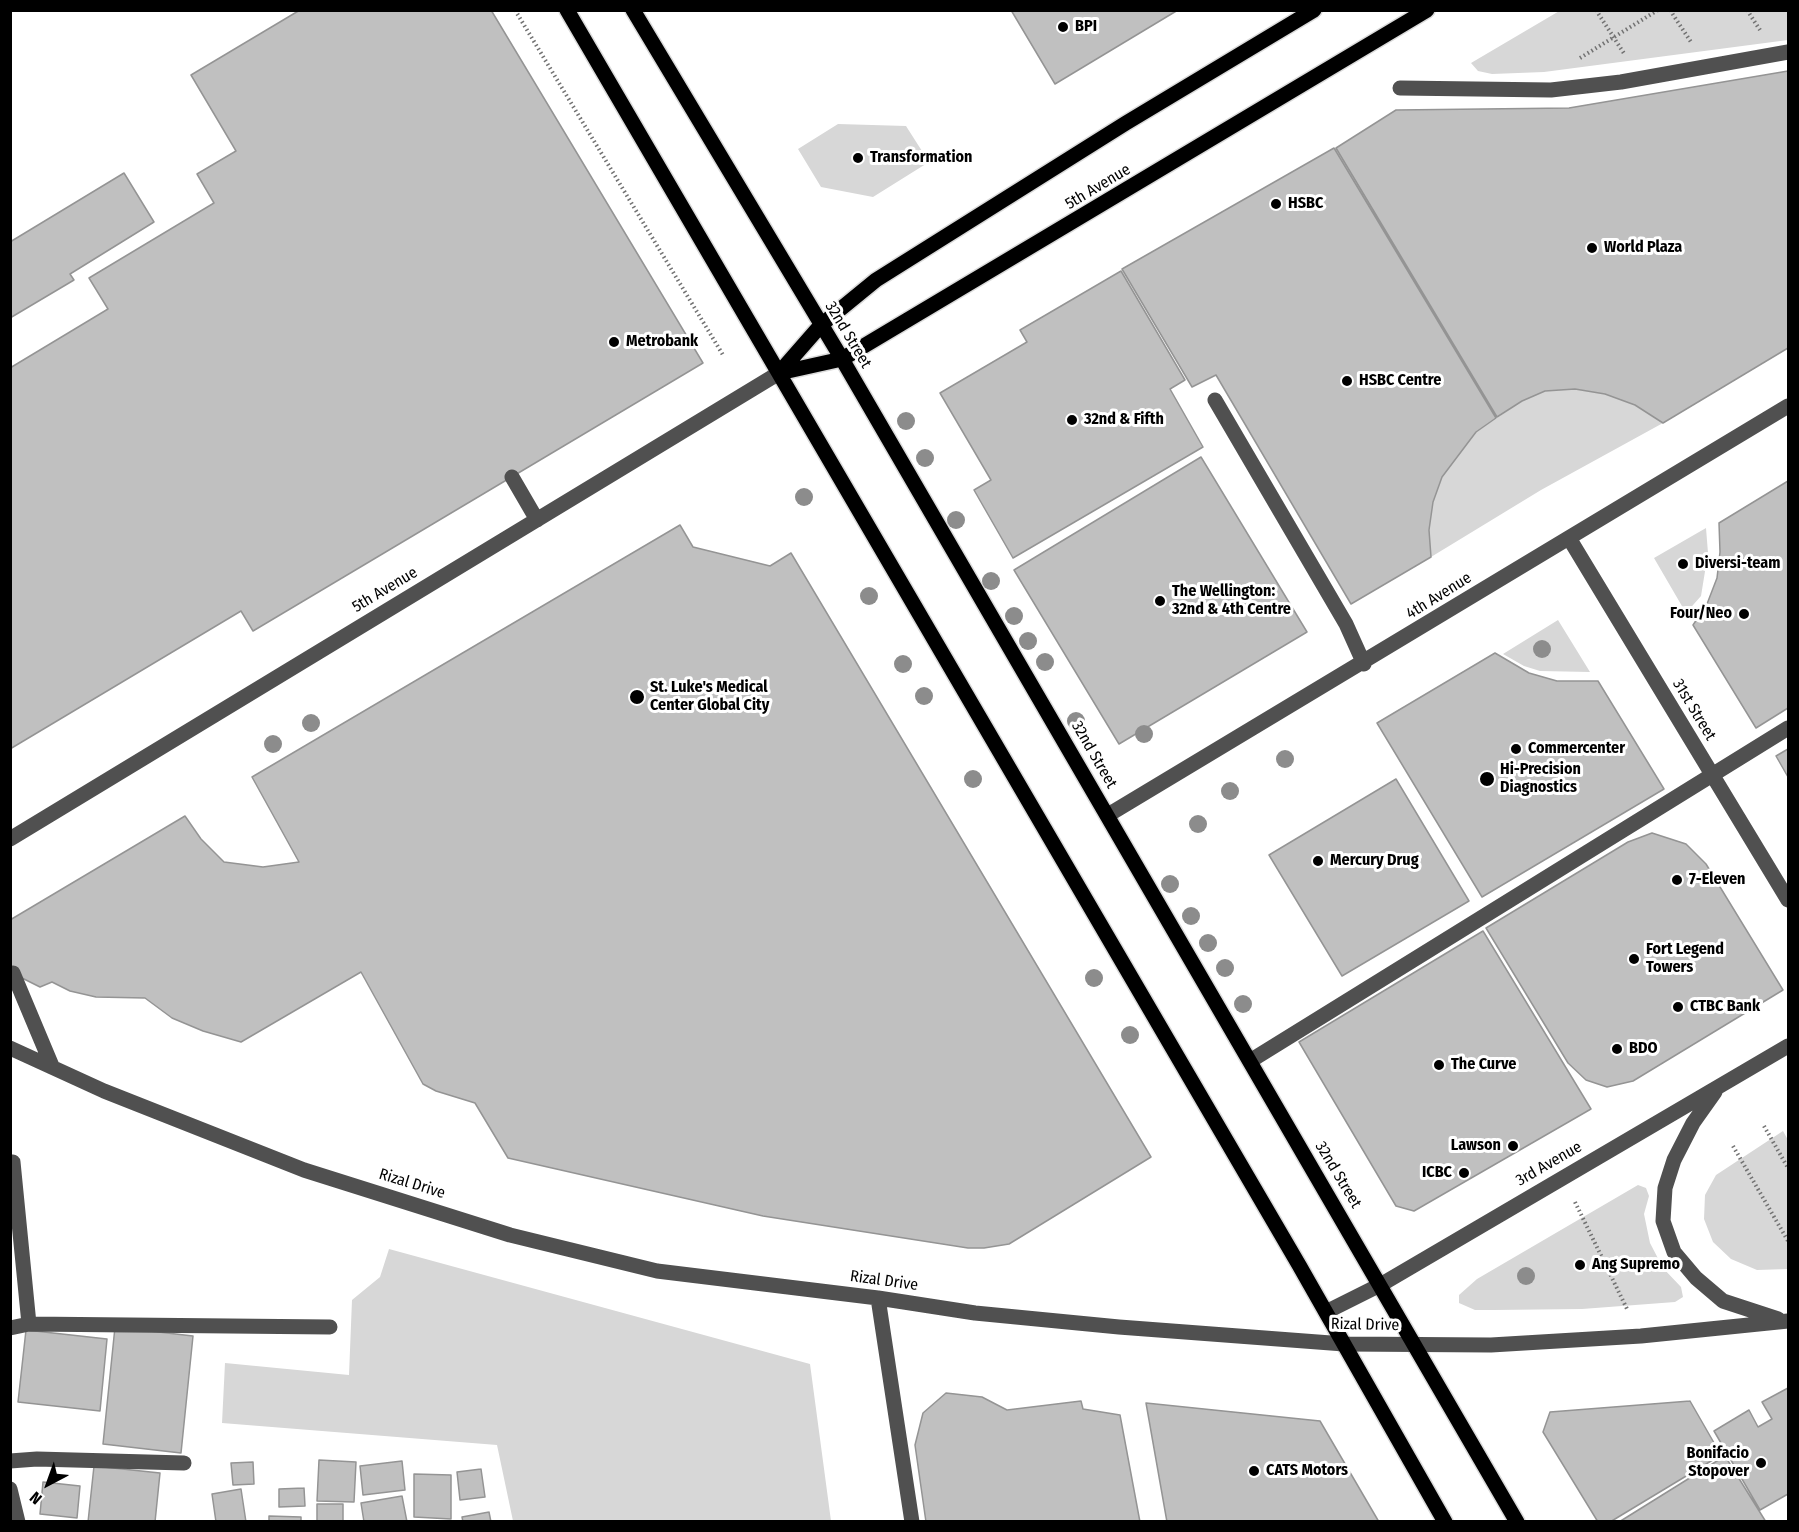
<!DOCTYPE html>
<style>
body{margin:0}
#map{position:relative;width:1799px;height:1532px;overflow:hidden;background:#fff;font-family:"Fira Sans Condensed",sans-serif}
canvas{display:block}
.frame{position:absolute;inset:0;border:12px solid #000;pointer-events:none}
.north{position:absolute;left:18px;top:1454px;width:60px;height:60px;-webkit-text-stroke:4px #fff;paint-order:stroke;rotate:221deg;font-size:16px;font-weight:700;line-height:24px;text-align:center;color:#000}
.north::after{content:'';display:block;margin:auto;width:21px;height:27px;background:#000;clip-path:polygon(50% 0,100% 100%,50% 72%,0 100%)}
</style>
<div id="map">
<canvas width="1799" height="1532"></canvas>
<div class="frame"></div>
<div class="north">N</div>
</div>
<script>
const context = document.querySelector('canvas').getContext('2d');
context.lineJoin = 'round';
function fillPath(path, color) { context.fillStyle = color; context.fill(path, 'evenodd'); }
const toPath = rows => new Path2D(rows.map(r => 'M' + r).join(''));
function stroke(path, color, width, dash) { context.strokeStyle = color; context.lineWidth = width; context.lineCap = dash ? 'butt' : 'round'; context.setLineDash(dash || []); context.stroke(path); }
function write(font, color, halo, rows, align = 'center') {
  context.font = font + ' "Fira Sans Condensed",sans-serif'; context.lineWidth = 6; context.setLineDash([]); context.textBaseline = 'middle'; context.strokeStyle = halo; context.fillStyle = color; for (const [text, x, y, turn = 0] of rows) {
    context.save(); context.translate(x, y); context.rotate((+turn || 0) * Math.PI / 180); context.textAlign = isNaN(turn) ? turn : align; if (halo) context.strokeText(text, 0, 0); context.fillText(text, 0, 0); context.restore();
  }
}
fillPath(toPath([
 [1561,10,1788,11,1788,40,1544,72,1492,74,1478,71,1471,63],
 [838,124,906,126,929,162,873,197,821,187,798,149],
 [1575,389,1605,394,1635,405,1663,423,1541,490,1431,557,1429,530,1433,502,1442,477,1457,453,1476,432,1522,401,1545,391],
 [1706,528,1708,553,1701,596,1686,613,1654,558],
 [1558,620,1590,672,1540,671,1524,666,1503,654],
 [1783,1131,1788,1140,1788,1269,1757,1270,1731,1259,1713,1242,1704,1219,1705,1195,1716,1175],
 [1638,1185,1646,1188,1649,1196,1644,1214,1650,1243,1663,1268,1681,1287,1683,1297,1675,1302,1582,1309,1494,1310,1475,1310,1459,1303,1459,1295,1477,1279],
 [389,1249,810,1364,831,1521,513,1521,497,1445,222,1423,225,1363,349,1375,352,1300,380,1277]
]), '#d7d7d7');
const building = toPath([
 [300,10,491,10,703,363,253,631,241,611,10,749,10,368,108,309,89,278,214,203,197,174,236,151,191,75,300,10],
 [1011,10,1178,10,1055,84,1011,10],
 [1788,71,1788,348,1663,423,1635,405,1605,394,1575,389,1545,391,1522,401,1497,417,1336,148,1396,110,1569,108,1788,71],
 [1334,148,1496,418,1476,432,1442,477,1433,502,1429,530,1431,557,1351,604,1216,375,1192,387,1122,269,1334,148],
 [124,173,154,222,70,274,74,280,10,318,10,242,124,173],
 [1121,271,1185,380,1170,389,1203,447,1013,558,974,490,991,480,940,393,1027,342,1020,330,1121,271],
 [1201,457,1307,632,1119,744,1014,570,1201,457],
 [1788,481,1788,708,1756,728,1693,625,1707,604,1717,578,1720,552,1719,523,1788,481],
 [680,525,693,547,770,566,791,553,1151,1157,1009,1244,984,1248,968,1248,763,1216,508,1158,475,1103,436,1091,423,1084,361,972,241,1042,203,1031,172,1018,145,998,96,997,70,991,52,982,40,987,10,972,10,920,185,816,201,839,224,862,263,867,299,862,252,777,680,525],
 [1495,653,1529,673,1557,681,1598,681,1664,789,1482,897,1377,723,1495,653],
 [1788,749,1788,777,1776,756,1788,749],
 [1396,779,1469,901,1342,976,1269,855,1396,779],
 [1652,833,1686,844,1706,864,1783,990,1633,1081,1607,1087,1586,1080,1568,1063,1486,928,1628,842,1652,833],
 [1483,931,1591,1109,1414,1211,1396,1206,1299,1042,1483,931],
 [115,1327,193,1336,181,1453,103,1444,115,1327],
 [26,1330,107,1339,100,1411,18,1402,26,1330],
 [1788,1388,1788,1494,1760,1510,1714,1431,1749,1410,1758,1427,1772,1419,1762,1402,1788,1388],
 [946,1393,982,1397,1007,1410,1081,1401,1083,1409,1120,1415,1140,1522,926,1522,915,1445,923,1413,946,1393],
 [1690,1401,1721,1455,1610,1522,1598,1522,1543,1432,1550,1412,1690,1401],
 [1146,1403,1320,1421,1379,1522,1167,1522,1146,1403],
 [1725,1456,1766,1522,1619,1522,1725,1456],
 [319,1460,356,1462,354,1502,317,1501,319,1460],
 [402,1461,405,1490,363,1495,360,1466,402,1461],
 [253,1462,254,1484,233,1485,231,1463,253,1462],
 [94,1466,160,1473,155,1522,88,1522,94,1466],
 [481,1469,485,1497,460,1500,457,1472,481,1469],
 [414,1474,451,1475,451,1519,414,1517,414,1474],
 [43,1482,80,1486,77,1518,40,1514,43,1482],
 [304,1488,305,1506,279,1507,279,1489,304,1488],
 [241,1489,246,1522,216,1522,212,1494,241,1489],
 [402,1496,407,1522,364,1522,361,1503,402,1496],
 [317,1504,343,1504,343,1522,317,1522,317,1504],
 [489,1512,491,1522,463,1522,462,1517,489,1512],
 [269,1516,301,1517,301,1522,269,1522,269,1516]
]);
fillPath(building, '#c0c0c0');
stroke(building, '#949494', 1.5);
const major = toPath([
 [567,10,1299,1265,1445,1522],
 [633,10,842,359,1517,1522],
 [779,373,842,359,1427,10],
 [779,373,821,325,876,280,1126,123,1314,10]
]);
stroke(major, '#dbdbdb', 18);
stroke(toPath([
 [515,10,723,355],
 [1596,10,1625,55],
 [1670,10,1691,42],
 [1747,10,1760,30],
 [1580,58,1658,10],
 [1764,1126,1788,1168],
 [1733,1146,1788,1241],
 [1575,1202,1628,1311]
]), '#727272', 4, [1.5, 3]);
stroke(toPath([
 [1400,88,1551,90,1621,82,1788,52],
 [1215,400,1346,624,1364,664],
 [512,477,537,520],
 [1569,538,1788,900],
 [1108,815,1788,406],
 [10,839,779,373],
 [13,973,52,1066],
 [10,1048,104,1091,304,1170,510,1235,657,1271,878,1298,975,1313,1119,1327,1344,1344,1491,1345,1641,1336,1788,1321],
 [1250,1061,1788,728],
 [1715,1092,1693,1123,1674,1160,1665,1188,1663,1221,1674,1252,1696,1278,1723,1301,1778,1319],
 [13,1162,29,1324],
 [878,1298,912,1522],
 [1326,1312,1382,1284,1788,1046],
 [10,1328,29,1324,330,1327],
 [10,1461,37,1459,184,1463],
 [10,1489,18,1522]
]), '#505050', 15);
stroke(major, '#000', 15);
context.fillStyle = '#8c8c8c';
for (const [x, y] of [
 [906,421],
 [925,458],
 [804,497],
 [956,520],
 [991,581],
 [869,596],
 [1014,616],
 [1028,641],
 [1542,649],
 [1045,662],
 [903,664],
 [924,696],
 [1076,721],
 [311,723],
 [1144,734],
 [273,744],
 [1285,759],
 [973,779],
 [1230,791],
 [1198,824],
 [1170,884],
 [1191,916],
 [1208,943],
 [1225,968],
 [1094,978],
 [1243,1004],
 [1130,1035],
 [1526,1276]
]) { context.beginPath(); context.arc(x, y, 9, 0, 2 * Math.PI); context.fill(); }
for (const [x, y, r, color] of [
 [1063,27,6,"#000"],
 [858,158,6,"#000"],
 [1276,204,6,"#000"],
 [1592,248,6,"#000"],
 [614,342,6,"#000"],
 [1347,381,6,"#000"],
 [1072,420,6,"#000"],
 [1683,564,6,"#000"],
 [1160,601,6,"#000"],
 [1744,614,6,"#000"],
 [637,697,8,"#000"],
 [1516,749,6,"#000"],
 [1487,779,8,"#000"],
 [1318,861,6,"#000"],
 [1677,880,6,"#000"],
 [1634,959,6,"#000"],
 [1678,1007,6,"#000"],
 [1617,1049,6,"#000"],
 [1439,1065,6,"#000"],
 [1513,1146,6,"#000"],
 [1464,1173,6,"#000"],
 [1580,1265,6,"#000"],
 [1761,1463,6,"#000"],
 [1254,1471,6,"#000"]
]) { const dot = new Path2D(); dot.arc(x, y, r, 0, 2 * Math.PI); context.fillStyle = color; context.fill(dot); stroke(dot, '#fff', 2); }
write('bold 16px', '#000', '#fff', [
 ["BPI",1075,27],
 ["Transformation",870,158],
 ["HSBC",1288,204],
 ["World Plaza",1604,248],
 ["Metrobank",626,342],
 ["HSBC Centre",1359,381],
 ["32nd & Fifth",1084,420],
 ["Diversi-team",1695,564],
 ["The Wellington:",1172,592],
 ["32nd & 4th Centre",1172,610],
 ["Four/Neo",1732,614,"right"],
 ["St. Luke's Medical",650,688],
 ["Center Global City",650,706],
 ["Commercenter",1528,749],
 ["Hi-Precision",1500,770],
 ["Diagnostics",1500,788],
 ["Mercury Drug",1330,861],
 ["7-Eleven",1689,880],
 ["Fort Legend",1646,950],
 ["Towers",1646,968],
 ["CTBC Bank",1690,1007],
 ["BDO",1629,1049],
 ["The Curve",1451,1065],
 ["Lawson",1501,1146,"right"],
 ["ICBC",1452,1173,"right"],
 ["Ang Supremo",1592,1265],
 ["Bonifacio",1749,1454,"right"],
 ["Stopover",1749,1472,"right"],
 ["CATS Motors",1266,1471]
], 'left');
write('16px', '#000', '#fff', [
 ["5th Avenue",1098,187,-31],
 ["32nd Street",848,335,59],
 ["5th Avenue",385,590,-31],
 ["4th Avenue",1439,596,-32],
 ["31st Street",1694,710,59],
 ["32nd Street",1094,755,60],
 ["3rd Avenue",1549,1164,-30],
 ["32nd Street",1338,1175,59],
 ["Rizal Drive",412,1184,17],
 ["Rizal Drive",884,1281,8],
 ["Rizal Drive",1365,1325,1]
]);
</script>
